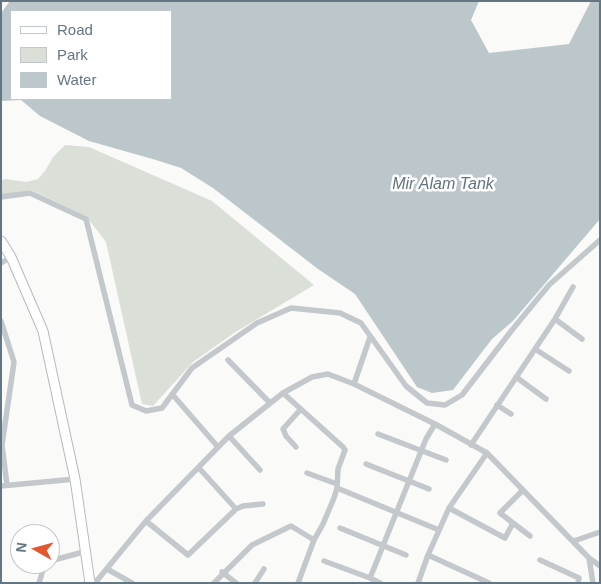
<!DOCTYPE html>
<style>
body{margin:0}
#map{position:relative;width:601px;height:584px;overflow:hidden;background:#fafaf8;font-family:Helvetica,sans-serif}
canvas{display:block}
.frame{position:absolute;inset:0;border:2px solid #657683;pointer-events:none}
.legend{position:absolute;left:10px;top:10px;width:162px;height:90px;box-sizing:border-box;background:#fff;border:1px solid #c1c8cd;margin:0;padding:6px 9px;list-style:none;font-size:15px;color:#657683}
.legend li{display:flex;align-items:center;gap:10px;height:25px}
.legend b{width:25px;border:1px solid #c1c8cd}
.north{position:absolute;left:10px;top:524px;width:50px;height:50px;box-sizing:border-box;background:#fff;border:1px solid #c1c8cd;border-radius:50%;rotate:277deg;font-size:14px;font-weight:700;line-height:20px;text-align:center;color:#657683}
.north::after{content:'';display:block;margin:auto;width:18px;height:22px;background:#e4572e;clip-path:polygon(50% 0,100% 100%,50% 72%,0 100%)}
</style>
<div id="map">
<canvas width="601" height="584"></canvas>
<div class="frame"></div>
<ul class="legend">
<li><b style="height:6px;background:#fff"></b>Road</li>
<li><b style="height:14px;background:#dadfd7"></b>Park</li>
<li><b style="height:14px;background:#bbc7cb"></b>Water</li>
</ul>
<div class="north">N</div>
</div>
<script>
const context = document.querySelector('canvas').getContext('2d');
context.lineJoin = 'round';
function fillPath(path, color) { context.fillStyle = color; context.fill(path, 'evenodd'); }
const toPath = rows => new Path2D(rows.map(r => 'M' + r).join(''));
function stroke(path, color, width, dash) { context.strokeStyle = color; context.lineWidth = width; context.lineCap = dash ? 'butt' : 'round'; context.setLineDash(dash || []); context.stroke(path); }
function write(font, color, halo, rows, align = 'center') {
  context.font = font + ' Helvetica,sans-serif'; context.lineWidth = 5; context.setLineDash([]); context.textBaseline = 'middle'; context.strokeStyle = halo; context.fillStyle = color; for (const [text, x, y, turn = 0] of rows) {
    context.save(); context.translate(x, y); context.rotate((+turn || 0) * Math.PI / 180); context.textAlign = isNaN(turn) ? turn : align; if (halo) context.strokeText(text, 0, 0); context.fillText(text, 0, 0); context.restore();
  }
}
fillPath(toPath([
 [65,145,89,147,212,201,314,285,234,333,193,362,153,406,142,404,106,242,86,216,31,190,1,196,1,180,6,179,26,182,38,179,45,171,53,157]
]), '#dadfd7');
fillPath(toPath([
 [10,1,479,1,471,20,489,53,569,44,591,1,600,1,600,219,513,321,492,339,453,390,432,393,417,387,355,294,318,269,213,188,181,168,156,160,89,141,40,116,21,100,1,101,1,13],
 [11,11,171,11,171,99,11,99]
]), '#bbc7cb');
const secondary = toPath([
 [1,241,11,257,43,331,75,479,90,583]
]);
stroke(secondary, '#b3babf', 11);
stroke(toPath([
 [1,197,30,193,86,219,132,405,146,411,162,408,192,368,257,323,291,308,340,313,361,323,406,386,427,403,445,405,462,395,512,330,549,285,600,240],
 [1,263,11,257],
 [555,319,582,339],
 [1,321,14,362,2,445,7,485],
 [535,349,569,371],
 [228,360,270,403],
 [516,377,546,399],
 [354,384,370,337],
 [283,393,343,447,345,450,338,469,337,488,334,498,323,524,314,540,298,583],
 [172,394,218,447],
 [497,405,511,414],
 [378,434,446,460],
 [229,436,260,470],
 [471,445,555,319,573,287],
 [296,447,286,436,283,429,300,410],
 [366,464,429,489],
 [199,468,236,509],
 [307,473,337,484],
 [1,486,75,479],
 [337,488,439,530],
 [523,490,500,513,530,536],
 [449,508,505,538,513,523],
 [146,521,188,555,236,509,243,506,263,504],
 [340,528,406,555],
 [574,541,600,532],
 [428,555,489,583],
 [589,558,593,583],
 [540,560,579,578,578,583],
 [50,561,87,551],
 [324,561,370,578,426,439,435,424],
 [107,569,132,583],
 [222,572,236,583],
 [370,578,380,583],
 [39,583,43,570,47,564],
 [95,583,146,521,229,436,283,393,312,377,328,374,354,384,435,424,487,453,589,558,600,566],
 [214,583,252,545,291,526,314,540],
 [255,583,264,569],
 [418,583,428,555,449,508,487,453]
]), '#c3c8cc', 5.5);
stroke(secondary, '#fff', 9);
write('italic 16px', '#60757c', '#fff', [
 ["Mir Alam Tank",443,185]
]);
</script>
